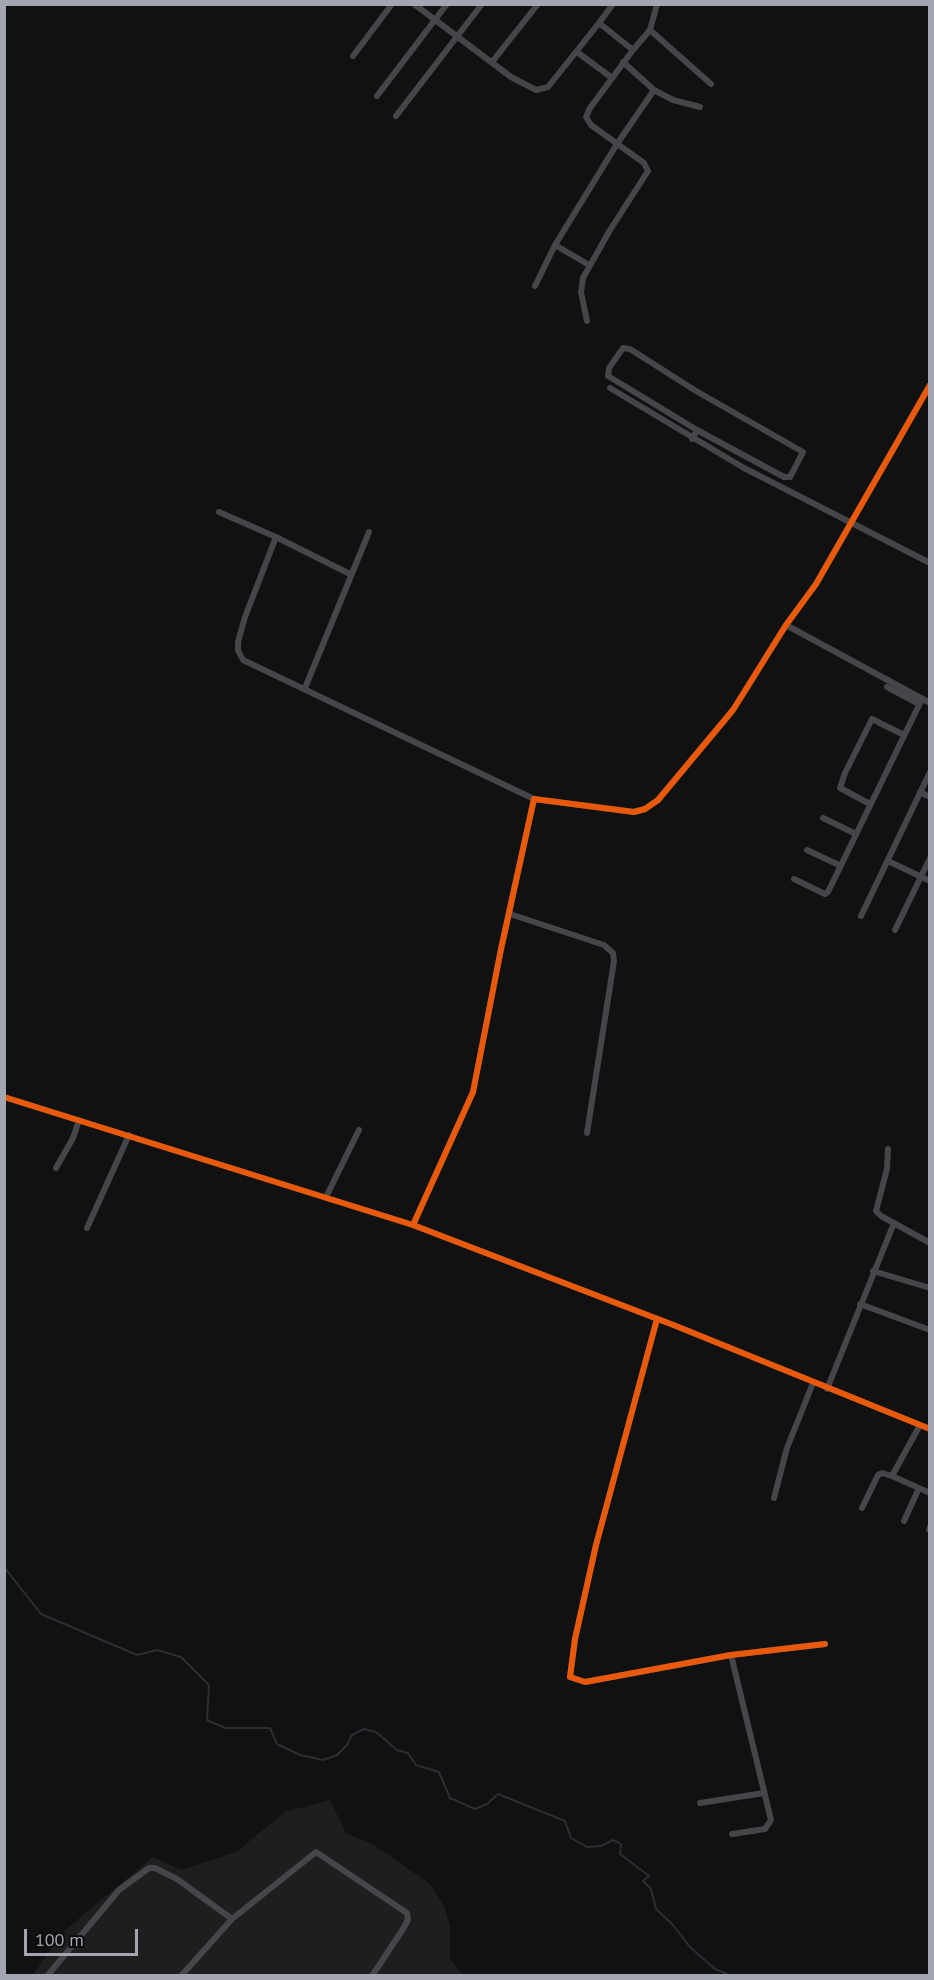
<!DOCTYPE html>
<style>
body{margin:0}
#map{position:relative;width:934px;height:1980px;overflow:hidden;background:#111;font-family:"PT Sans",sans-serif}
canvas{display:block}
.frame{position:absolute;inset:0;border:6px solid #a3a6b1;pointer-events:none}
.scale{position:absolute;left:24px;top:1929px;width:114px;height:27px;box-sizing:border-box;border:3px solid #a3a6b1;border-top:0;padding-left:8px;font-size:18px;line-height:21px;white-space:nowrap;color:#a3a6b1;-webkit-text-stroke:4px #0c0b0d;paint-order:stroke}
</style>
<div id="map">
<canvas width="934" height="1980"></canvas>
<div class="frame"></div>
<div class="scale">100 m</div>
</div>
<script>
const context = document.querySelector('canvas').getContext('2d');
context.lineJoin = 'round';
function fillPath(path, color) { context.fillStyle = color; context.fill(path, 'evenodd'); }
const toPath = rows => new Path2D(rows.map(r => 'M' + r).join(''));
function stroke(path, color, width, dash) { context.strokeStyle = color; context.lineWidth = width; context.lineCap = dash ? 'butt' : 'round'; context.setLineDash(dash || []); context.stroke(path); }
fillPath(toPath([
 [330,1800,346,1833,374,1845,430,1884,444,1906,450,1926,450,1959,463,1975,32,1976,64,1931,153,1857,181,1870,236,1852,285,1812]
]), '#1e1e1f');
stroke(toPath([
 [4,1567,41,1614,137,1655,157,1650,181,1657,209,1685,207,1720,225,1728,270,1728,277,1744,300,1755,323,1760,337,1755,347,1745,352,1735,364,1729,376,1732,397,1750,408,1753,416,1765,439,1772,450,1798,475,1809,487,1804,498,1794,565,1821,571,1838,587,1847,601,1846,613,1840,621,1844,620,1854,649,1876,643,1881,651,1889,656,1909,673,1925,690,1947,715,1969,732,1976]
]), '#292f35', 2);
stroke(toPath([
 [414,4,511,77,536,90,548,87,599,23],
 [650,30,711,84],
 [633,50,650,30,657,4],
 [577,52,612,78],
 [353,56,392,4],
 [492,62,538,4],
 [654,90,673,100,700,107],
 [377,96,447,4],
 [396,116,482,4],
 [555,245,589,265],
 [535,286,555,245,617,144,654,90,623,62],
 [587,321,581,292,583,278,610,230,648,171,644,163,591,125,586,117,590,108,633,50,599,23,613,4],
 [610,388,744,468,930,563],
 [692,439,697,430,608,376,609,368,623,348,630,349,696,391,803,452,790,477,784,477,697,430],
 [219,512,276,537,245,617,238,642,238,650,243,660,534,799],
 [276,537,350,574],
 [786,625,930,703],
 [887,687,919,704],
 [305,688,369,532],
 [920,792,930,797],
 [870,804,840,788,845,773,872,719,904,735],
 [823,818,856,834],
 [807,850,841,866],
 [888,861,930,881],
 [794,879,825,894,828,892,922,699],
 [510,914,604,945,613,953,614,961,587,1133],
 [861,916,930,772],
 [895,930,930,858],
 [4,1097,413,1225,676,1326,930,1429],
 [888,1149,887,1169,876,1211,881,1216,930,1243],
 [56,1168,73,1138,79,1120],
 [326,1197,359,1130],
 [413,1225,473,1092,501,949,534,799,634,812,645,809,658,800,733,710,786,625,816,584,930,385],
 [87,1228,129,1135],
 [873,1271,930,1288],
 [860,1304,930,1330],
 [657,1319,596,1545,575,1639,570,1677,585,1682,731,1655,825,1644],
 [827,1389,894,1223],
 [920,1425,892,1476,930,1493],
 [774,1498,787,1448,813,1383],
 [862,1508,878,1475,882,1473,892,1476],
 [904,1521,919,1488],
 [929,1530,930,1527],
 [731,1655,771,1820,765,1829,732,1834],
 [700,1803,764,1793],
 [47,1976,119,1890,149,1868,155,1868,177,1879,232,1919],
 [181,1976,232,1919,316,1852,407,1913,408,1920,403,1929,372,1976]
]), '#45464a', 6);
stroke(toPath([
 [4,1097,413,1225,676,1326,930,1429],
 [413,1225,473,1092,501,949,534,799,634,812,645,809,658,800,733,710,786,625,816,584,930,385],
 [657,1319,596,1545,575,1639,570,1677,585,1682,731,1655,825,1644]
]), '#e8590c', 6);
</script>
